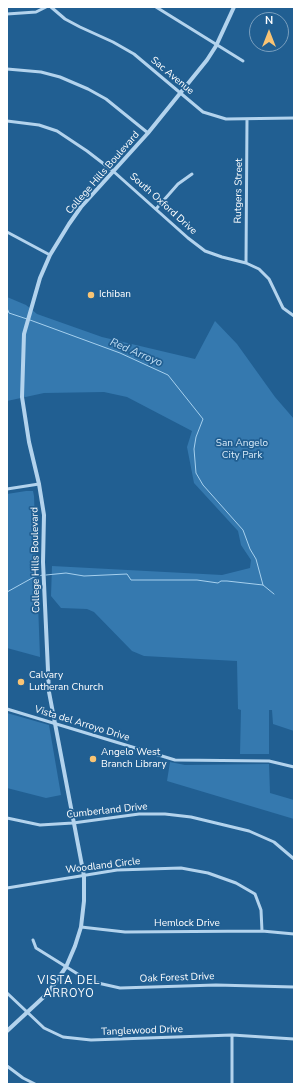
<!DOCTYPE html>
<style>
body{margin:0}
#map{position:relative;width:301px;height:1091px;overflow:hidden;background:#215f92;font-family:"Nunito Sans",sans-serif}
canvas{display:block}
.frame{position:absolute;inset:0;border:8px solid #fff;pointer-events:none}
.north{position:absolute;left:249px;top:12px;width:40px;height:40px;box-sizing:border-box;background:#215f92;border:1px solid #7a9fbe;border-radius:50%;rotate:0deg;font-size:11px;font-weight:700;line-height:16px;text-align:center;color:#fff}
.north::after{content:'';display:block;margin:auto;width:14px;height:18px;background:#f9c474;clip-path:polygon(50% 0,100% 100%,50% 72%,0 100%)}
</style>
<div id="map">
<canvas width="301" height="1091"></canvas>
<div class="frame"></div>
<div class="north">N</div>
</div>
<script>
const context = document.querySelector('canvas').getContext('2d');
context.lineJoin = 'round';
function fillPath(path, color) { context.fillStyle = color; context.fill(path, 'evenodd'); }
const toPath = rows => new Path2D(rows.map(r => 'M' + r).join(''));
function stroke(path, color, width, dash) { context.strokeStyle = color; context.lineWidth = width; context.lineCap = dash ? 'butt' : 'round'; context.setLineDash(dash || []); context.stroke(path); }
function write(font, color, halo, rows, align = 'center') {
  context.font = font + ' "Nunito Sans",sans-serif'; context.lineWidth = 3.5; context.setLineDash([]); context.textBaseline = 'middle'; context.strokeStyle = halo; context.fillStyle = color; for (const [text, x, y, turn = 0] of rows) {
    context.save(); context.translate(x, y); context.rotate((+turn || 0) * Math.PI / 180); context.textAlign = isNaN(turn) ? turn : align; if (halo) context.strokeText(text, 0, 0); context.fillText(text, 0, 0); context.restore();
  }
}
fillPath(toPath([
 [7,297,26,305,37,314,102,337,195,359,215,321,237,344,275,397,294,419,294,731,273,724,272,710,269,710,269,754,240,754,241,710,238,709,237,661,144,656,132,651,94,612,87,609,61,608,51,596,52,566,222,575,250,568,251,560,241,545,238,531,194,483,187,447,192,431,127,397,104,392,44,393,7,401],
 [26,491,33,491,34,496,40,657,7,648,7,494],
 [7,713,49,725,61,795,46,798,7,788],
 [170,762,185,765,269,764,270,793,294,800,294,819,167,781]
]), '#3579af');
stroke(toPath([
 [7,308,9,313,27,319],
 [30,320,120,353,168,375,203,419,196,437,194,449,196,473,203,485,243,530,250,549,256,559,263,585],
 [46,575,66,573,84,576,127,574,131,580,197,580,218,583,221,581,227,581,263,585,274,594],
 [7,592,34,577,43,575]
]), '#a6d0ee', 1);
stroke(toPath([
 [51,7,65,19,80,27,113,42,134,54,203,112,226,119,294,118],
 [156,7,243,61],
 [7,14,36,12,46,7],
 [7,69,41,72,60,77,88,89,106,99,148,133],
 [7,121,39,125,57,131,87,151,113,171,188,238,205,251,222,257,246,263,259,269,269,279,283,308,294,316],
 [156,209,178,184,192,174],
 [7,232,50,255],
 [246,263,247,119],
 [7,489,39,484],
 [7,709,175,760,269,761,294,767],
 [7,818,40,825,73,823,139,814,165,814,191,817,249,831,274,842,294,859],
 [7,888,117,870,181,868,208,873,236,883,255,894,261,910,262,931],
 [81,927,125,932,262,931,294,934],
 [33,940,36,948,89,981,120,988,216,985,294,987],
 [7,993,44,1028,63,1037,91,1040,232,1035,294,1039],
 [7,1066,23,1078,35,1084],
 [232,1084,232,1035]
]), '#b3d3ed', 3);
stroke(toPath([
 [7,1031,48,993,66,967,75,946,81,927,84,901,84,876,49,692,43,562,44,515,39,484,29,442,22,397,24,334,40,278,50,255,69,224,81,207,148,133,207,60,216,46,234,7]
]), '#b3d3ed', 4);
for (const [x, y, r, color] of [
 [91,295,4,"#f9c474"],
 [21,682,4,"#f9c474"],
 [93,759,4,"#f9c474"]
]) { const dot = new Path2D(); dot.arc(x, y, r, 0, 2 * Math.PI); context.fillStyle = color; context.fill(dot); stroke(dot, '#215f92', 1.5); }
write('10px', '#fff', '#215f92', [
 ["Sac Avenue",172,76,40],
 ["College Hills Boulevard",103,173,-49],
 ["Rutgers Street",239,191,-89],
 ["South Oxford Drive",163,204,42],
 ["College Hills Boulevard",36,560,-91],
 ["Vista del Arroyo Drive",82,724,17],
 ["Cumberland Drive",107,811,-6],
 ["Woodland Circle",103,866,-7],
 ["Hemlock Drive",187,924],
 ["Oak Forest Drive",177,978,-2],
 ["Tanglewood Drive",142,1031,-2]
]);
write('10px', '#fff', '#215f92', [
 ["Ichiban",99,295],
 ["Calvary",29,676],
 ["Lutheran Church",29,688],
 ["Angelo West",101,753],
 ["Branch Library",101,765]
], 'left');
write('10px', '#d8ebf9', '#215f92', [
 ["San Angelo",242,444],
 ["City Park",242,456]
]);
write('italic 11px', '#bfddf4', '#215f92', [
 ["Red Arroyo",136,353,23]
]);
context.letterSpacing = '1px';
write('11px', '#fff', '#215f92', [
 ["VISTA DEL",69,981],
 ["ARROYO",69,994]
]);
context.letterSpacing = '0px';
</script>
